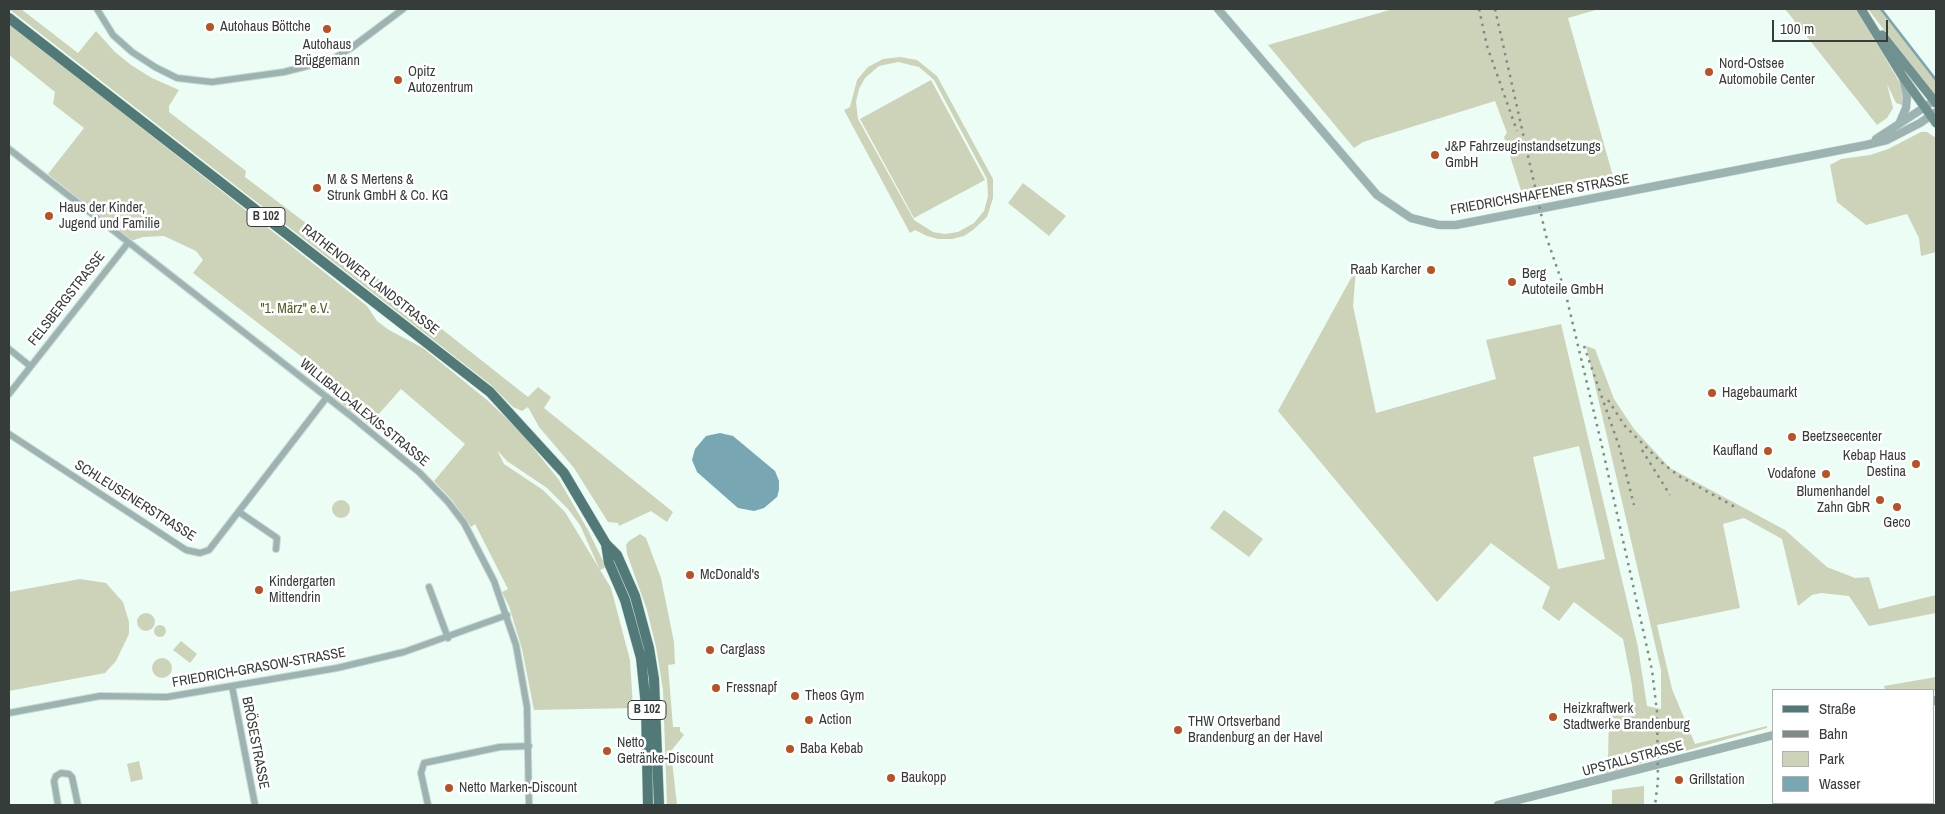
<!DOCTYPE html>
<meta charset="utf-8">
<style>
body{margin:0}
#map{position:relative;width:1945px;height:814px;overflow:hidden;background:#ecfdf5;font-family:"Archivo Narrow",sans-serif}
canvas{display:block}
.frame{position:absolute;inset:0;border:10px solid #363c3a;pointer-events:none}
.legend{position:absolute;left:1772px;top:689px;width:162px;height:115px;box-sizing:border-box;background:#fff;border:1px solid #afb1b0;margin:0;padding:6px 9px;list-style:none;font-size:15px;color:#363c3a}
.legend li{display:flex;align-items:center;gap:10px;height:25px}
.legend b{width:25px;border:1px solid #afb1b0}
.scale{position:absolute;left:1772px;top:20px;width:116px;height:22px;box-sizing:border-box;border:2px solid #363c3a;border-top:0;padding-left:6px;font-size:15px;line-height:18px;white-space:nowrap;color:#363c3a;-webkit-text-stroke:4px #fff;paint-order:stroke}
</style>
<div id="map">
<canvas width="1945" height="814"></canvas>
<div class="frame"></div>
<ul class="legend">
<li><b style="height:6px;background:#517978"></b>Straße</li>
<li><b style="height:6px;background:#808a86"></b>Bahn</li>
<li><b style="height:14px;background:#cdd3b8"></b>Park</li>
<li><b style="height:14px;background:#78a6b3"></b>Wasser</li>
</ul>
<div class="scale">100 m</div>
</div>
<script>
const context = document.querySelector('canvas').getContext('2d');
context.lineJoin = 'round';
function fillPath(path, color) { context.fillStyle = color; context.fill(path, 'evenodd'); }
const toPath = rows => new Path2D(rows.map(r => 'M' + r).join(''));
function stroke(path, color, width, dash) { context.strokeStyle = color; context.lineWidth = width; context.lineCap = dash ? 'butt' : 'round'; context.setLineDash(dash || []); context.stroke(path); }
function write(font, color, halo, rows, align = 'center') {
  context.font = font + ' "Archivo Narrow",sans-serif'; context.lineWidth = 5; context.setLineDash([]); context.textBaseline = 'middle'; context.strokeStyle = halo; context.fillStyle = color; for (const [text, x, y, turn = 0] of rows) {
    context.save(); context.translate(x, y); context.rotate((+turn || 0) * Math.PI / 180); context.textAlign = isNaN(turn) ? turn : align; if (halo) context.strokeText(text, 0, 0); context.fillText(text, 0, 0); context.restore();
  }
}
fillPath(toPath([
 [9,9,21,9,78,53,96,31,115,52,131,65,152,78,179,90,169,106,169,112,246,171,245,177,339,248,528,397,538,387,551,397,544,408,673,512,667,522,651,511,619,526,618,523,608,522,574,468,539,427,528,407,522,411,513,407,491,385],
 [1393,9,1599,9,1568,18,1615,183,1525,203,1504,137,1507,133,1495,101,1363,142,1354,148,1268,45],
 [1785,9,1856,9,1900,83,1903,96,1902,105,1896,103,1887,84,1893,108,1887,118,1877,125],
 [1868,9,1883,9,1936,78,1936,98],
 [9,23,367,306,377,321,389,330,423,348,487,400,519,430,559,480,588,530,606,567,600,570,580,525,568,509,547,488,507,461,497,450,504,464,543,490,565,512,611,588,630,660,633,708,534,710,522,649,509,606,502,592,508,589,475,524,471,527,452,500,434,481,465,444,401,389,369,425,332,396,332,380,193,273,203,260,196,251,164,236,143,237,131,241,48,174,84,128,53,104,55,92,9,55],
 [900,57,917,60,937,76,993,179,993,198,987,217,973,230,964,236,952,239,938,239,927,236,915,230,910,233,844,110,850,107,857,80,868,67,883,59],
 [898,62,919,67,934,80,987,179,988,196,984,211,974,223,958,232,945,234,933,232,914,220,858,119,856,102,859,89,865,78,879,66],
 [931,80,985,180,914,218,860,119],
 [1921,132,1927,132,1936,138,1936,252,1921,256,1919,238,1907,214,1866,225,1837,202,1830,165,1841,159,1870,155,1888,149],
 [1023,183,1066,216,1049,236,1008,203],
 [1356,269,1353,306,1376,413,1496,379,1486,340,1561,324,1638,647,1647,706,1661,709,1661,670,1586,346,1595,349,1614,399,1634,429,1670,468,1785,530,1827,567,1855,578,1869,577,1879,609,1936,595,1936,613,1869,626,1849,596,1821,593,1812,595,1798,606,1782,539,1744,518,1723,524,1740,608,1657,625,1672,689,1695,744,1767,726,1767,728,1603,774,1600,761,1608,759,1609,715,1635,716,1632,685,1623,639,1574,602,1559,621,1542,608,1550,587,1491,543,1437,602,1278,411],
 [1579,446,1605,559,1558,569,1533,457],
 '332 509a9 9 0 1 1 18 0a9 9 0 1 1-18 0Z',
 [1224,510,1263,539,1249,557,1210,528],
 [640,534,646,538,661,578,674,642,675,664,668,665,673,727,680,727,680,731,684,735,671,751,677,805,667,805,663,690,656,647,647,610,627,554,626,545,629,541],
 [80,579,106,583,123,602,129,622,129,634,116,661,105,673,9,691,9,592],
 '137 622a9 9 0 1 1 18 0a9 9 0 1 1-18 0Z',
 '154 631a6 6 0 1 1 12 0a6 6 0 1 1-12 0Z',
 [181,641,197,654,190,663,173,650],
 '152 668a10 10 0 1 1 20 0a10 10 0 1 1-20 0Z',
 [1936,677,1936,691,1885,690,1884,686],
 [139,761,143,779,131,782,127,764],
 [1644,786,1644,805,1612,805,1612,790]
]), '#cdd3b8');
fillPath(toPath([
 [720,433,733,436,775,471,779,481,779,490,777,497,764,508,754,511,738,508,697,472,692,460,695,449,706,436]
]), '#78a6b3');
stroke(toPath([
 [1881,9,1936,80]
]), '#78a6b3', 2.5);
const minor = toPath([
 [97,9,113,35,132,52,155,67,177,78,212,82,284,72,331,60,351,48,403,9],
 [9,149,351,416,420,473,448,502,464,523,494,581,516,645,527,707,529,805],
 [9,349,30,366],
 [9,394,128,243],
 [9,434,186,550,200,553,209,550,327,397],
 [239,512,277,538,276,549],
 [429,587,448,638],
 [232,686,255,805],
 [9,713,100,696,167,697,337,668,404,652,507,615],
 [58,805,54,781,56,776,61,773,69,774,72,777,78,805],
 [428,805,421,773,424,763,500,747,529,746]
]);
const tertiary = toPath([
 [1218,9,1377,195,1411,218,1439,225,1456,225,1866,145,1887,140,1920,123,1936,112],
 [1900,122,1906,108,1907,96,1903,78],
 [1876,139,1934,101],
 [1934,701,1936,700],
 [1498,805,1774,735]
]);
const secondary = toPath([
 [1861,9,1903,77,1936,123],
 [1882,35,1936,103]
]);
const primary = toPath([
 [9,18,490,392,564,473,606,544,617,555,635,596,649,648,654,679,659,805],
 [606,544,609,563,625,600,641,658,646,706,648,805]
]);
stroke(minor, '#cbdad3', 8);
stroke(tertiary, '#cbdad3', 9);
stroke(secondary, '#cbdad3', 10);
stroke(primary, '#cbdad3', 11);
stroke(minor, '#9db3b2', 6);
stroke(tertiary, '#9db3b2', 8);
stroke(secondary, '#719190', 9);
stroke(primary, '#517978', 10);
stroke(toPath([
 [1479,9,1487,46,1517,131],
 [1495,9,1546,236,1565,291,1601,442,1652,670,1657,712,1658,781,1655,805],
 [1584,346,1619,446,1634,505],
 [1608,400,1625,426,1661,462,1679,476,1737,508],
 [1642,450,1670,495]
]), '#808a86', 2.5, [2.5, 5]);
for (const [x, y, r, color] of [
 [210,27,5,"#b85226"],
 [327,29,5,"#b85226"],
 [1709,72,5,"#b85226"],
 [398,80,5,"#b85226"],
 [1435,155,5,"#b85226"],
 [317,188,5,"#b85226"],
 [49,216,5,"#b85226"],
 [1431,270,5,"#b85226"],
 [1512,282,5,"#b85226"],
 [1712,393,5,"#b85226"],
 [1792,437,5,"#b85226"],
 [1768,451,5,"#b85226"],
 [1916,464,5,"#b85226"],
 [1826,474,5,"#b85226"],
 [1880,500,5,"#b85226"],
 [1897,507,5,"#b85226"],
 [690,575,5,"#b85226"],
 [259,590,5,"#b85226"],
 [710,650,5,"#b85226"],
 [716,688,5,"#b85226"],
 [795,696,5,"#b85226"],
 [1553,717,5,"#b85226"],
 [809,720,5,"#b85226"],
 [1178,730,5,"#b85226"],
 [790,749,5,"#b85226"],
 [607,751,5,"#b85226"],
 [891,778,5,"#b85226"],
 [1679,780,5,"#b85226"],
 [449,788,5,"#b85226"]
]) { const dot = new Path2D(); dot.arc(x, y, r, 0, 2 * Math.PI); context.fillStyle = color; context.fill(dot); stroke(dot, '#fff', 2); }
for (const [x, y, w] of [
 [266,217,38],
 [647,710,38]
]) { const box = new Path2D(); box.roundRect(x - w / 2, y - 9.5, w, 19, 4); context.fillStyle = '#fff'; context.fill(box); stroke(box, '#363c3a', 1); }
write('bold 12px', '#363c3a', null, [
 ["B 102",266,217],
 ["B 102",647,710]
]);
write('14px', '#363c3a', '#fff', [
 ["Autohaus Böttche",220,27],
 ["Autohaus",327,45,"center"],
 ["Brüggemann",327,61,"center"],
 ["Nord-Ostsee",1719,64],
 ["Automobile Center",1719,80],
 ["Opitz",408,72],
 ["Autozentrum",408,88],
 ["J&P Fahrzeuginstandsetzungs",1445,147],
 ["GmbH",1445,163],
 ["M & S Mertens &",327,180],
 ["Strunk GmbH & Co. KG",327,196],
 ["Haus der Kinder,",59,208],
 ["Jugend und Familie",59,224],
 ["Raab Karcher",1421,270,"right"],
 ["Berg",1522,274],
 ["Autoteile GmbH",1522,290],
 ["Hagebaumarkt",1722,393],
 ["Beetzseecenter",1802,437],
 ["Kaufland",1758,451,"right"],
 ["Kebap Haus",1906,456,"right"],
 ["Destina",1906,472,"right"],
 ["Vodafone",1816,474,"right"],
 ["Blumenhandel",1870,492,"right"],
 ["Zahn GbR",1870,508,"right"],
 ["Geco",1897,523,"center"],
 ["McDonald's",700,575],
 ["Kindergarten",269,582],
 ["Mittendrin",269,598],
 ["Carglass",720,650],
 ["Fressnapf",726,688],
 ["Theos Gym",805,696],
 ["Heizkraftwerk",1563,709],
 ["Stadtwerke Brandenburg",1563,725],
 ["Action",819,720],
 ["THW Ortsverband",1188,722],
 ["Brandenburg an der Havel",1188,738],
 ["Netto",617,743],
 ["Getränke-Discount",617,759],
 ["Baba Kebab",800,749],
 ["Baukopp",901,778],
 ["Grillstation",1689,780],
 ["Netto Marken-Discount",459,788]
], 'left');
write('14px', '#363c3a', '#fff', [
 ["FRIEDRICHSHAFENER STRASSE",1540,195,-10],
 ["RATHENOWER LANDSTRASSE",370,280,38],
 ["FELSBERGSTRASSE",67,299,-52],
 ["WILLIBALD-ALEXIS-STRASSE",364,413,39],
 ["SCHLEUSENERSTRASSE",135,501,32],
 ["FRIEDRICH-GRASOW-STRASSE",259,668,-10],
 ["BRÖSESTRASSE",255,743,79],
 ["UPSTALLSTRASSE",1633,759,-15]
]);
write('14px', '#545d23', '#fff', [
 ["\"1. März\" e.V.",295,309]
]);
</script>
